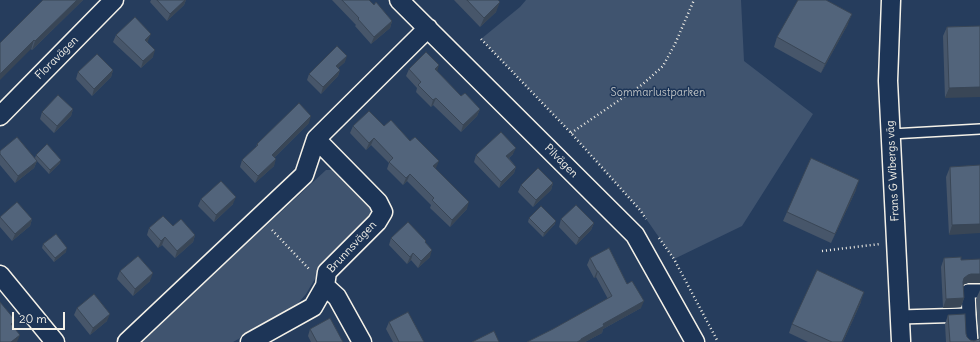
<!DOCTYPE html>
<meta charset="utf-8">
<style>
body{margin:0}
#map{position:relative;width:980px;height:342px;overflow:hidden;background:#263d5d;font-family:Delius,sans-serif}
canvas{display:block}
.scale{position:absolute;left:12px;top:312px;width:53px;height:18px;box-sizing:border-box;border:2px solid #f4f1e8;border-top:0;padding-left:5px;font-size:12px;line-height:14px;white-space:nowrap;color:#f4f1e8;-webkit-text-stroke:3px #1d3557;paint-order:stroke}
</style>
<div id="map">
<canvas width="980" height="342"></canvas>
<div class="scale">20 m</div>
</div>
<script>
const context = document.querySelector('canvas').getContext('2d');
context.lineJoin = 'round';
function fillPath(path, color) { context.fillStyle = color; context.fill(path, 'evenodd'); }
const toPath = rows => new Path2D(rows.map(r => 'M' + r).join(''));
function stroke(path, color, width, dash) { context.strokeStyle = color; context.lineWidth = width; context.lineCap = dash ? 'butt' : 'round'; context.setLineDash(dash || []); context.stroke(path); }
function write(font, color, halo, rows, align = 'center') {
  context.font = font + ' Delius,sans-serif'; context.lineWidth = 3; context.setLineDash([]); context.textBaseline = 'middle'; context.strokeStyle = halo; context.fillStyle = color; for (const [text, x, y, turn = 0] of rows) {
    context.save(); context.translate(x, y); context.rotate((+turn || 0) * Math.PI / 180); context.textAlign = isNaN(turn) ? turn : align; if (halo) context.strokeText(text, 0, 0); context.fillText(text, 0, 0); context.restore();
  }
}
fillPath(toPath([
 [526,0,741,0,744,61,813,114,742,226,674,259,640,210,571,133,481,39,520,7],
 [326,170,334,170,370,206,373,216,322,267,306,294,293,309,233,342,141,342]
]), '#40546f');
const service = toPath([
 [891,134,980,129]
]);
const pedestrian = toPath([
 [900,317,969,315],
 [971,342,969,315,968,291,980,291]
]);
const minor = toPath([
 [399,0,635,235,695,342],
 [891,0,888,81,901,341],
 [0,116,114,0],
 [0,275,55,342],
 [325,286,337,297,362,342],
 [127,342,304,175,316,139,428,28],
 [250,342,313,307,325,286,327,272,377,222,383,212,378,202,316,139]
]);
stroke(service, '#f4f1e8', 12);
stroke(pedestrian, '#f4f1e8', 16);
stroke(minor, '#f4f1e8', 21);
stroke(toPath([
 [481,39,571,133,640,210,646,219],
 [571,133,643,84,663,66,675,44,694,0],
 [272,230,310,270],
 [659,238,674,259,718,342],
 [822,251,880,244]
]), '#f4f1e8', 2.5, [1, 3]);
stroke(service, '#1d3557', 9);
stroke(pedestrian, '#1d3557', 13);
stroke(minor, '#1d3557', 18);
fillPath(toPath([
 [43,0,83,0,32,50,31,49],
 [151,0,186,0,184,5,167,21,150,2],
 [332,0,369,0,374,5,392,21,390,28,371,44,355,26,356,25],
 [454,0,498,0,496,12,480,27],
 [848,24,821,73,774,47,777,37],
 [980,26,945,98,943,36,947,27],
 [116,35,148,41,147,42,153,57,141,68,113,42],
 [345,62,338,68,340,70,338,76,321,94,307,80,309,74],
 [409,69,437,71,461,96,480,109,477,116,461,132,433,105,431,107,416,92,417,88,406,76],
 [113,70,111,77,92,96,76,79,78,72],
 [73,109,71,116,54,133,40,119,42,112],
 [309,123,275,157,274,166,255,183,240,167,242,160,256,147,257,144],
 [353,126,384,126,436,169,467,209,450,227,430,208,431,205,407,181,403,185,387,169,389,163,371,145,366,150,350,133],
 [0,151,35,158,36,155,60,163,49,174,37,161,34,168,15,183,0,165],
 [513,154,509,158,516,167,514,173,499,188,474,162,476,155],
 [980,165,949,235,946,177,950,167],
 [553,183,551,190,533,207,518,192,521,185],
 [856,190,831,243,783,221,787,212],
 [201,199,233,204,214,222,198,206],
 [0,217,32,219,30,226,12,241,0,227],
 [529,218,555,224,543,237,528,222],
 [561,219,594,223,591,230,576,245,559,227],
 [173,226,195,235,193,242,175,258,162,245,158,248,147,235,149,228],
 [391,238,425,243,430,257,418,268,411,260,407,264,389,245],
 [43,244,66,252,54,262,42,248],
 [590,258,627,284,641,308,603,329,602,333,585,342,527,342,553,329,608,299,596,277,594,278,587,265],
 [944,258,961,260,980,283,968,283,963,285,964,298,961,307,943,308,941,267],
 [120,271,150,281,133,296,117,279],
 [980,290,980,342,946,342,945,324,948,315,966,334,967,337,970,340,974,341,979,339,976,299],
 [861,302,843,342,808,342,789,333,792,324],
 [77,308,107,321,90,335,74,315],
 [389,322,424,342,393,342,386,329],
 [310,329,343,342,311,342,308,336]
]), '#47566a');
fillPath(toPath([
 [77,0,83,0,32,50,35,41],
 [185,0,186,0,184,5,167,21,170,14],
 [500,2,496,12,480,27,484,18],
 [852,14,848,24,821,73,825,64],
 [392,21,390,28,371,44,374,37],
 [151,34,148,41,142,47,145,40],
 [34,40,31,49,0,80,0,74],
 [155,50,153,57,141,68,143,61],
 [347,56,345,62,334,72,336,66],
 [439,65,437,72,435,69],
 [113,70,111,77,92,96,94,89],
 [340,70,338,76,321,94,323,87],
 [980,87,980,97,945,98,949,88],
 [436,98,433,105,431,107,433,100],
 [73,109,71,116,54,133,57,126],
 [480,109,477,116,461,132,463,125],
 [311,116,309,123,270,162,272,155],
 [374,138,371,145,366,150,369,143],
 [516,148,513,154,504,162,506,156],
 [276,159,274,166,255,183,258,176],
 [61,160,60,163,49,174,50,170],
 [37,161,34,168,15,183,18,176],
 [439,161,436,168,431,173,433,166],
 [516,167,514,173,499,188,501,182],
 [410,174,407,181,403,185,406,178],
 [859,180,856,190,831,243],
 [553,183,551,190,533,207,536,200],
 [236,197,233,204,214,222,216,215],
 [469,202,467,209,450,227,452,220],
 [32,219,30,226,12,241,15,234],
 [556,221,555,224,543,237,544,233],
 [594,223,591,230,576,245,579,238],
 [980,224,980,233,949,235,952,225],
 [195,235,193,242,175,258,177,251],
 [165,237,162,245,158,248,161,241],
 [67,248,66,252,54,262,55,258],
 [432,250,430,257,418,268,421,261],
 [413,253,411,260,407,264,410,257],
 [597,271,598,271,596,277,594,278],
 [153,273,150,281,133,296,135,289],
 [971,274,980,274,980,283,968,283,964,284,961,287,964,278,968,275],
 [864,292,861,302,843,342,842,342],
 [964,298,961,307,943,308,946,299],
 [644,301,641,308,603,329,602,333,585,342,577,342,603,324],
 [110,314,107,321,90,335,93,328],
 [15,320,12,327,11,324],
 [20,335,17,342,11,342]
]), '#394656');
const building = toPath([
 [43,0,77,0,35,41,34,40,0,74,0,43,43,0],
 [157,0,185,0,170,14,157,0],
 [342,0,369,0,374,5,376,2,392,21,374,37,358,19,359,18,342,0],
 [467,0,498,0,500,2,484,18,467,0],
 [798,0,826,0,852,14,825,64,777,37,798,0],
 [135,17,151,34,145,40,155,50,143,61,116,35,135,17],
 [980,26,980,87,949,88,947,27,980,26],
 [337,46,347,56,336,66,340,70,323,87,309,74,337,46],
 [426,52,439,65,435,69,461,96,465,93,480,109,463,125,436,98,433,100,418,85,421,82,409,69,426,52],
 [97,54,113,70,94,89,78,72,97,54],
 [58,95,73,109,57,126,42,112,58,95],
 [299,103,311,116,272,155,276,159,258,176,242,160,258,145,257,144,299,103],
 [369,111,384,126,391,120,410,141,415,137,439,161,433,166,469,202,452,220,432,200,434,198,410,174,406,178,389,162,393,158,374,138,369,143,353,126,369,111],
 [501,132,516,148,506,156,516,167,501,182,476,155,501,132],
 [17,137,37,161,18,176,0,154,0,151,17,137],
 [47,144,61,160,50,170,36,155,47,144],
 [811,158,859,180,835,234,787,212,811,158],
 [980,165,980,224,952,225,950,167,980,165],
 [538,168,553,183,536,200,521,185,538,168],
 [221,181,236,197,216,215,201,199,221,181],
 [17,202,32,219,15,234,0,217,17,202],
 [576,205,594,223,579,238,561,219,576,205],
 [541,206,556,221,544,233,529,218,541,206],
 [163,216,173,226,181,219,195,235,177,251,165,237,161,241,149,228,163,216],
 [408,222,426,241,425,242,432,250,421,261,413,253,410,257,391,238,408,222],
 [56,234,67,248,55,258,43,244,56,234],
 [609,248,627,284,632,281,644,301,603,324,604,326,581,339,581,340,577,342,527,342,553,329,612,296,598,271,597,271,590,258,609,248],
 [138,256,153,273,135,289,120,271,138,256],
 [961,257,961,260,980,259,980,274,971,274,968,275,964,278,963,282,964,298,946,299,944,258,961,257],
 [817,270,864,292,842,342,832,342,792,324,817,270],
 [94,294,110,314,93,328,77,308,94,294],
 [0,302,15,320,11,324,20,335,11,342,0,342,0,302],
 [408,312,424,342,399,342,389,322,408,312],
 [965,314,966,334,967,337,970,340,974,341,979,339,980,338,980,342,950,342,948,315,965,314],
 [330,318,343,342,317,342,310,329,330,318],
 [494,331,499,342,472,342,494,331]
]);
fillPath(building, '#52647b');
stroke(building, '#394656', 1);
write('11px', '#f4f1e8', '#1d3557', [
 ["Floravägen",57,58,-45],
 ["Pilvägen",561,161,45],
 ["Frans G Wibergs väg",893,171,-93],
 ["Brunnsvägen",352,247,-47]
]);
write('11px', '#bec2c4', '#1d3557', [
 ["Sommarlustparken",658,93]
]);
</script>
